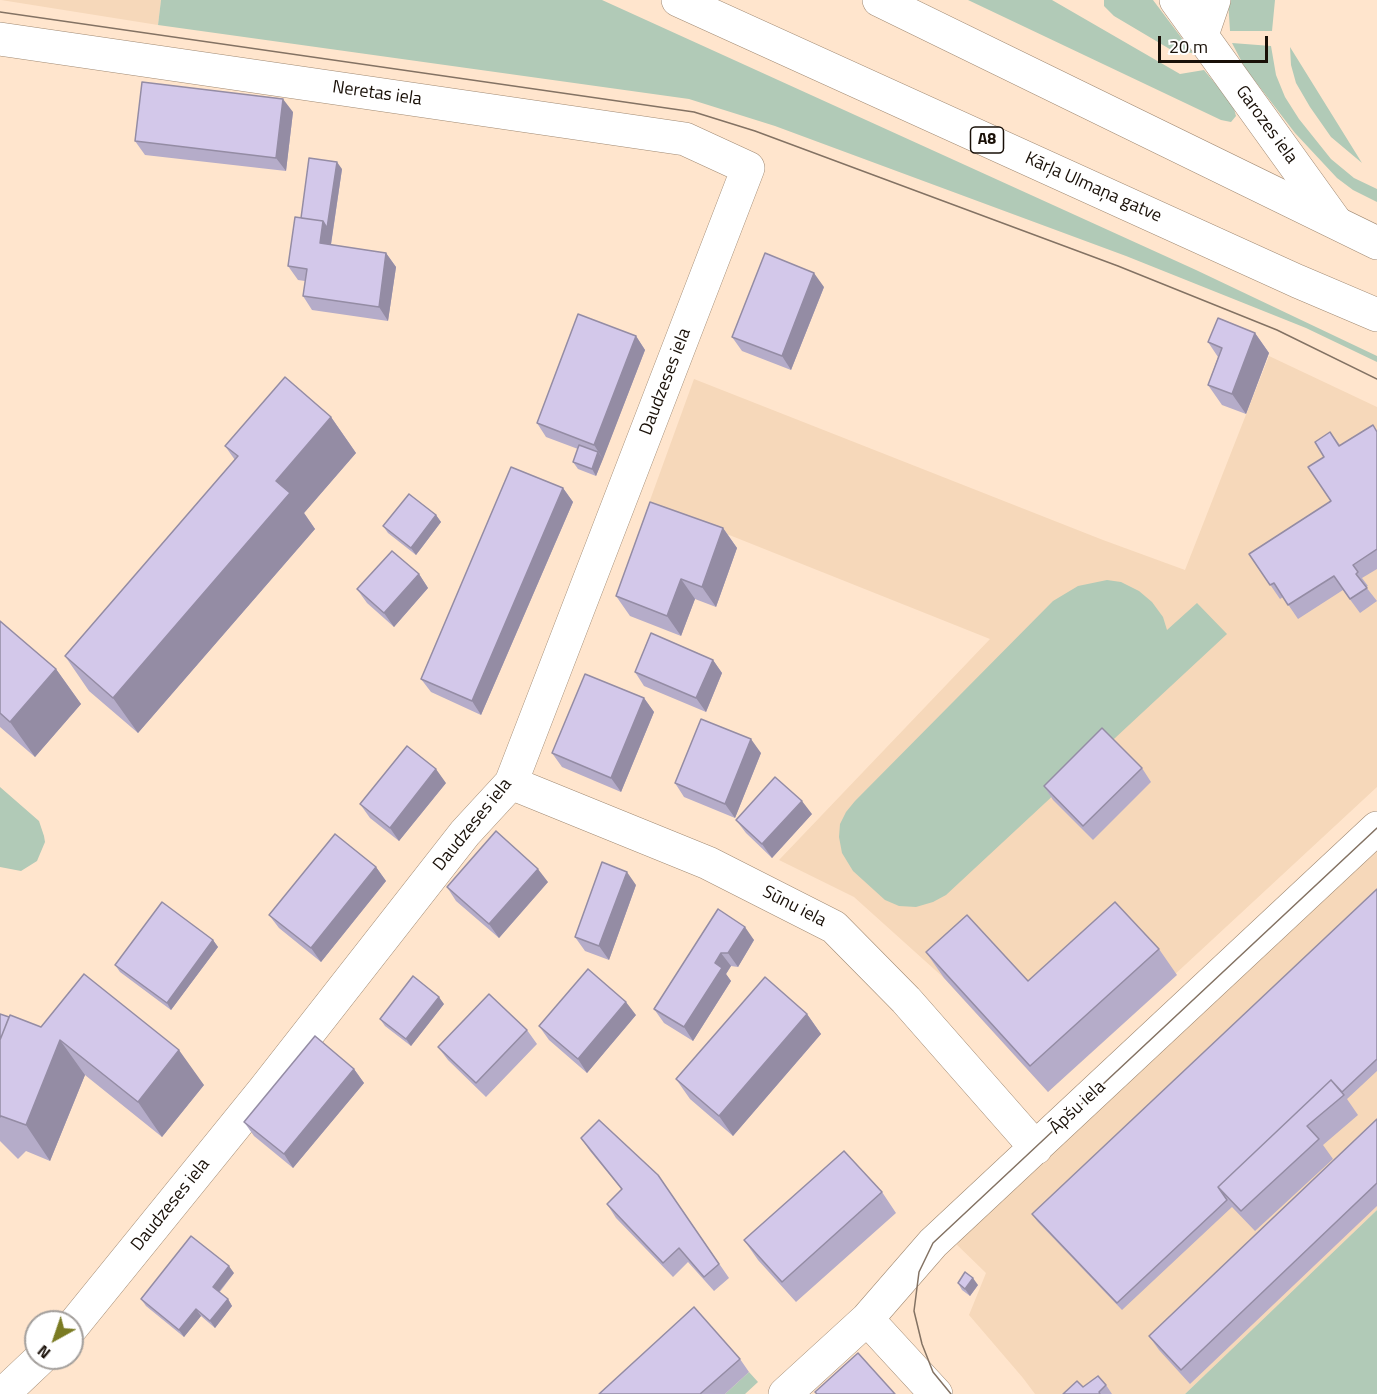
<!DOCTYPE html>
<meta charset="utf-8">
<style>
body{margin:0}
#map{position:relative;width:1377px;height:1394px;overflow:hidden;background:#ffe5cd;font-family:"Titillium Web",sans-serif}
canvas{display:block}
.north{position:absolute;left:24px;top:1310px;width:60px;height:60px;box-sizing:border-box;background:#fff;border:2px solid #a39f9c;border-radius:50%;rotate:220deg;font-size:16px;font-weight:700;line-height:24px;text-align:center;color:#191008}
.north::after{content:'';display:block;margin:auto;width:21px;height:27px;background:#7a7b23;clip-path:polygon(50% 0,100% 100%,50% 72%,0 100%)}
.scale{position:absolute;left:1158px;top:36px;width:110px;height:27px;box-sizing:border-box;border:3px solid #191008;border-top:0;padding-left:8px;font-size:18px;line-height:21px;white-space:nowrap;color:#191008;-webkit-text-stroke:4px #fff;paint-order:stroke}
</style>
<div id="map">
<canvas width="1377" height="1394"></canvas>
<div class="north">N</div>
<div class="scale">20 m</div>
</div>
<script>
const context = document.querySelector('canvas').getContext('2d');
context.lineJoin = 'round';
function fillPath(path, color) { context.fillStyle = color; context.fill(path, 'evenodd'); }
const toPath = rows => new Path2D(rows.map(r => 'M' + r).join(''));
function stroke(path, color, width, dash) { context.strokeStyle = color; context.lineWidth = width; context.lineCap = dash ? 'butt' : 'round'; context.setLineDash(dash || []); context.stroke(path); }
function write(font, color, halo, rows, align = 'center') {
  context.font = font + ' "Titillium Web",sans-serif'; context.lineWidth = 4.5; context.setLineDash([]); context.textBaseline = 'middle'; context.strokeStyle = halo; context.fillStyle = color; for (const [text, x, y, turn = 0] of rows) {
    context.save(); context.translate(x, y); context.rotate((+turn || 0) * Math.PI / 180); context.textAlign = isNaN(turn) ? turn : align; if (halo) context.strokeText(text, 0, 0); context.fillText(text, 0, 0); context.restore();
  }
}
fillPath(toPath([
 [1,0,161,0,158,25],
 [1269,356,1377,407,1377,787,1048,1092,944,978,854,897,779,860,990,639,649,503,694,379,1103,540,1185,570],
 [1377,848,1377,1210,1185,1394,1035,1394,1023,1378,969,1315,986,1273,952,1240]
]), '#f6d8ba');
fillPath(toPath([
 [161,0,602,0,1196,270,1377,356,1377,362,1306,328,1126,256,775,126,689,99,158,25],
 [968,0,1052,0,1180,74,1204,70,1233,105,1236,116,1231,122,1221,120],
 [1104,0,1153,0,1193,53,1173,51,1114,16,1104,6],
 [1228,0,1275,0,1272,31,1230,31],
 [1232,43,1271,46,1276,75,1285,97,1299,119,1331,159,1354,178,1377,189,1377,202,1353,190,1337,178,1295,133,1245,68],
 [1290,47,1362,163,1331,137,1310,107,1296,83,1291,65],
 [1107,580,1121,582,1139,591,1152,602,1163,617,1167,630,1197,603,1227,634,946,895,933,902,916,907,899,906,885,900,853,871,842,853,839,837,840,824,846,812,855,801,1053,601,1078,586],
 [0,787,39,821,44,836,45,842,37,861,21,871,0,867],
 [1377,1210,1377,1394,1185,1394],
 [749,1372,758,1382,745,1394,725,1394]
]), '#b1cab7');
const minor = toPath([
 [1176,0,1335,221],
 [1202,35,1214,0],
 [0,39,685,139,748,168,511,783,465,833,264,1090,72,1327],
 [511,783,708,863,834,927,906,1000,1036,1148],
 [867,1319,936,1394],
 [3,1394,41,1358],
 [785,1394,867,1319,933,1243,1377,828]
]);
const highway = toPath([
 [678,0,1297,281,1377,315],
 [879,0,1377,243]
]);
stroke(minor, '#a08972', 34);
stroke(highway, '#a08972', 34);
stroke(minor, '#fff', 33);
stroke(highway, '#fff', 33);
stroke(toPath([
 [0,12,694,112,755,131,1118,266,1277,330,1377,379],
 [951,1394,933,1372,922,1344,914,1311,919,1272,933,1243,1377,828]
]), '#837263', 1.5);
fillPath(toPath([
 [293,112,286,171,145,155,135,141],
 [342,169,331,245,386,253,396,267,388,321,312,310,303,296,305,281,298,280,288,266,301,218],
 [824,287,791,370,742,351,732,337],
 [1255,333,1269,353,1246,414,1222,405,1208,385,1218,357,1208,342],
 [636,336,645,350,596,476,578,469,573,462,578,449,546,437,537,423],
 [331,417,356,453,304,513,315,529,138,733,89,691,65,656,235,460,225,446],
 [1377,431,1377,569,1362,578,1368,586,1366,587,1377,601,1360,613,1343,590,1298,619,1283,597,1280,599,1249,554,1331,501,1324,457,1330,432,1340,445],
 [563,488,573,502,481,715,431,692,421,679],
 [436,515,441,522,416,555,388,533,383,526],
 [723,528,737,548,716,607,695,599,681,636,630,616,616,596],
 [419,574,428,588,394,627,367,603,357,589],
 [0,621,56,669,81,704,35,757,0,727],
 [713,660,722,673,706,712,644,686,635,672],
 [644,698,654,712,621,792,562,767,552,753],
 [761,753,735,818,684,797,675,783],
 [1142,768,1151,782,1093,840,1053,800,1044,786],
 [446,783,399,841,370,818,360,804],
 [812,814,772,858,746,833,736,820],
 [376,867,386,881,321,962,279,928,269,915],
 [548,882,499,938,456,901,447,887],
 [636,885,609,960,585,951,575,937],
 [1377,889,1377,1071,1347,1099,1358,1115,1323,1145,1333,1159,1255,1231,1232,1207,1122,1310,1037,1221,1032,1214],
 [718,909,754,940,738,967,731,966,726,974,731,981,693,1041,664,1023,654,1009],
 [213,940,218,947,171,1010,120,972,115,965],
 [1159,949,1177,975,1048,1092,944,978,926,952,1028,981],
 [444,1004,411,1046,385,1026,380,1019],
 [0,1014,41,1027,204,1085,162,1137,85,1075,50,1161,26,1151,18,1159,0,1141],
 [807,1014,821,1034,733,1136,690,1099,676,1079],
 [636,1015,587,1073,549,1040,539,1026],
 [527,1030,537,1044,486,1097,448,1060,438,1047],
 [354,1069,364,1083,293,1168,254,1136,244,1122],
 [1377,1119,1377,1206,1190,1384,1159,1350,1149,1336],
 [581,1138,658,1175,729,1278,714,1291,688,1262,673,1277,616,1218,607,1204,622,1190,590,1151],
 [882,1192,896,1213,796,1302,758,1260,744,1240],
 [234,1273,219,1293,228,1299,232,1306,215,1328,201,1316,184,1337,146,1306,141,1299],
 [958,1283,978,1285,970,1296,962,1290],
 [740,1359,749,1372,725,1394,599,1394],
 [1106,1385,1112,1394,1063,1394,1083,1387]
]), '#b5acc9');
fillPath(toPath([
 [283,99,293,112,286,171,276,158],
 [337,162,342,169,329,257,320,243,323,221],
 [386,253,396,267,388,321,379,307],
 [814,273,824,287,791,370,782,356],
 [1255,333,1269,353,1246,414,1232,394],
 [636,336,645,350,603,459,594,445],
 [331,417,356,453,304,513,315,529,138,733,113,698,276,481],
 [598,452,603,459,596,476,592,469],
 [563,488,573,502,481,715,472,701],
 [436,515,441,522,416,555,411,548],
 [723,528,737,548,716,607,702,587],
 [419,574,428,588,394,627,384,613],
 [681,579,695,599,681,636,667,616],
 [713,660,722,673,706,712,696,698],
 [56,669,81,704,35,757,10,722],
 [644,698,654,712,621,792,611,778],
 [751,739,761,753,735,818,725,804],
 [436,769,446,783,399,841,390,828],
 [802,801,812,814,772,858,762,844],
 [376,867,386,881,321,962,311,948],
 [538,869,548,882,499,938,489,924],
 [627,872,636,885,609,960,599,946],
 [745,927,754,940,738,967,728,953],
 [213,940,218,947,171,1010,167,1003],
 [721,953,731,966,726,974,731,981,693,1041,684,1027,715,963],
 [439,997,444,1004,411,1046,406,1039],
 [626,1002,636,1015,587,1073,578,1059],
 [807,1014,821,1034,733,1136,719,1116],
 [60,1040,85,1075,50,1161,26,1125],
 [179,1050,204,1085,162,1137,138,1102],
 [354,1069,364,1083,293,1168,284,1154],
 [229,1266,234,1273,217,1294,213,1287],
 [973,1278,978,1285,970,1296,965,1289],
 [228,1299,232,1306,215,1328,210,1321],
 [196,1309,201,1316,184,1337,179,1330]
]), '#948ca4');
const building = toPath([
 [142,82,283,99,276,158,135,141,142,82],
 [309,158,337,162,327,228,323,221,301,218,309,158],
 [295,217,323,221,320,243,386,253,379,307,303,296,307,269,288,266,295,217],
 [765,253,814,273,782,356,732,337,765,253],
 [578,314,636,336,594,445,537,423,578,314],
 [1218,318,1255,333,1232,394,1208,385,1222,348,1208,342,1218,318],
 [285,377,331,417,276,481,290,493,113,698,65,656,238,456,225,446,285,377],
 [1373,425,1377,432,1377,549,1353,565,1358,572,1356,574,1367,588,1350,599,1334,576,1288,605,1274,583,1270,585,1249,554,1331,501,1308,467,1324,457,1315,442,1330,432,1339,446,1373,425],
 [579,445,598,452,592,469,573,462,579,445],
 [511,467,563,488,472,701,421,679,511,467],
 [409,494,436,515,411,548,383,526,409,494],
 [650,502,723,528,702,587,681,579,667,616,616,596,650,502],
 [392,551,419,574,384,613,357,589,392,551],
 [0,621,56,669,10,722,0,713,0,621],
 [651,633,713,660,696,698,635,672,651,633],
 [585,674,644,698,611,778,552,753,585,674],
 [701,719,751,739,725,804,675,783,701,719],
 [1102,728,1142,768,1083,826,1044,786,1102,728],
 [407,746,436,769,390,828,360,804,407,746],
 [775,777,802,801,762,844,736,820,775,777],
 [496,831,538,869,489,924,447,887,496,831],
 [335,834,376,867,311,948,269,915,335,834],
 [602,862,627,872,599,946,575,937,602,862],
 [1377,889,1377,1059,1342,1092,1331,1080,1218,1187,1227,1200,1117,1303,1032,1214,1377,889],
 [162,902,213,940,167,1003,115,965,162,902],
 [1115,902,1159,949,1030,1066,926,952,967,915,1028,981,1115,902],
 [718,909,745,927,728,953,721,953,715,963,722,968,684,1027,654,1009,718,909],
 [588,969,626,1002,578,1059,539,1026,588,969],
 [84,974,179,1050,138,1102,60,1040,26,1125,1,1116,0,1117,0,1040,10,1015,41,1027,84,974],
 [413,976,439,997,406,1039,380,1019,413,976],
 [765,977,807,1014,719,1116,676,1079,765,977],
 [489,994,527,1030,476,1083,438,1047,489,994],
 [0,1014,9,1017,0,1040,0,1014],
 [315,1036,354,1069,284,1154,244,1122,315,1036],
 [1331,1080,1344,1095,1307,1126,1319,1139,1241,1211,1218,1187,1331,1080],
 [1377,1119,1377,1183,1181,1370,1149,1336,1377,1119],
 [599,1120,658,1175,719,1264,704,1277,679,1248,663,1263,607,1204,622,1189,581,1138,599,1120],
 [844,1151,882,1192,782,1282,744,1240,844,1151],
 [191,1236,229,1266,213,1287,228,1299,210,1321,196,1309,179,1330,141,1299,191,1236],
 [965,1272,973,1278,965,1289,958,1283,965,1272],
 [694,1307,740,1359,700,1394,599,1394,694,1307],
 [858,1353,895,1394,817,1394,815,1392,858,1353],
 [1098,1376,1106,1385,1099,1392,1100,1394,1063,1394,1077,1381,1083,1387,1098,1376]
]);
fillPath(building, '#d3c8ea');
stroke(building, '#948ca4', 1.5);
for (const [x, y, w] of [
 [987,140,33]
]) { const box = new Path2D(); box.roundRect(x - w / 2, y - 13, w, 26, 4.5); context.fillStyle = '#fff'; context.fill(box); stroke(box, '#191008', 1.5); }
write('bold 16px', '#191008', null, [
 ["A8",987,140]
]);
write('18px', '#191008', '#fff', [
 ["Neretas iela",377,94,8],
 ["Garozes iela",1266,125,54],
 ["Kārļa Ulmaņa gatve",1093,188,24],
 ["Daudzeses iela",666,382,-69],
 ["Daudzeses iela",473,825,-51],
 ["Sūnu iela",794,907,27],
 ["Āpšu iela",1078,1108,-43],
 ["Daudzeses iela",171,1205,-51]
]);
</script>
